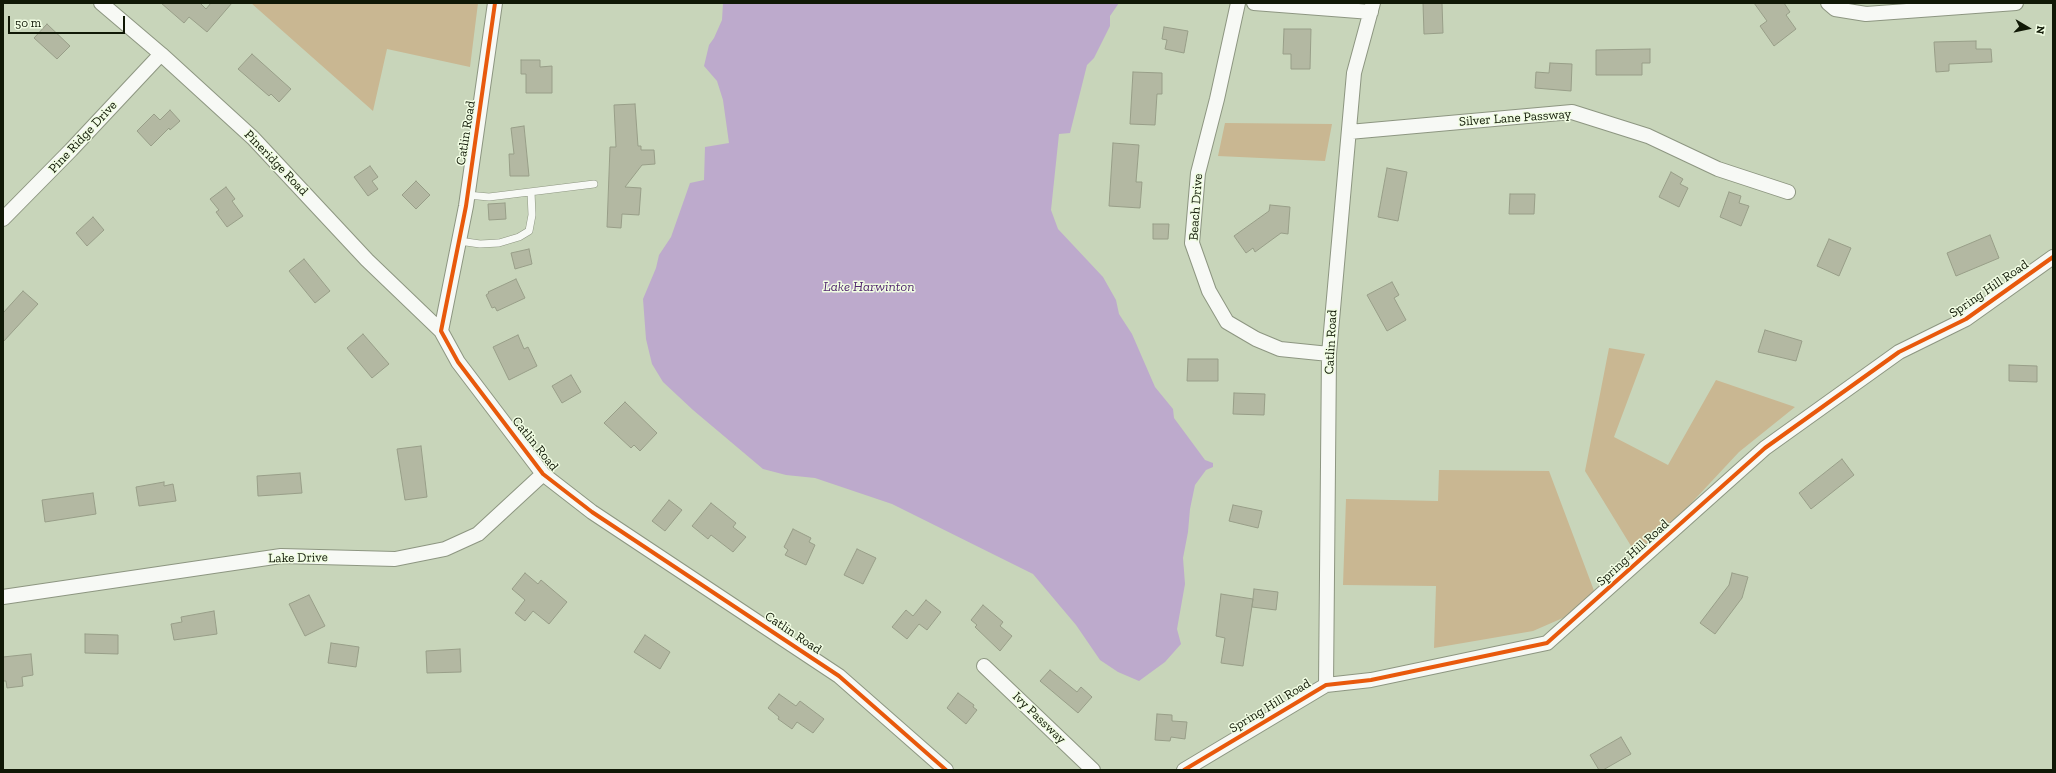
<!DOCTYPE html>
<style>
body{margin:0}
#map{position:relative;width:2056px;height:773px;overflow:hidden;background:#c8d5ba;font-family:"Zilla Slab",serif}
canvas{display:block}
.frame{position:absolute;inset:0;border:4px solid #101806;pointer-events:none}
.north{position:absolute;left:2008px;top:8px;width:40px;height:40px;-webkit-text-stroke:3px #f1fde3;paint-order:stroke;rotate:99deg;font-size:11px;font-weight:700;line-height:16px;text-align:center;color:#101806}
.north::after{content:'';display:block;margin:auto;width:14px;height:18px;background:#101806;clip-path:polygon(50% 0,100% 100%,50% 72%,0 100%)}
.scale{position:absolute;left:8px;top:16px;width:117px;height:18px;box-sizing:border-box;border:2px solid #101806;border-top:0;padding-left:5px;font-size:12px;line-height:14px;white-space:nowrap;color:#101806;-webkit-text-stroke:3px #f1fde3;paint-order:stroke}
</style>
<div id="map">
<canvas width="2056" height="773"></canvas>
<div class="frame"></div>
<div class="north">N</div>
<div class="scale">50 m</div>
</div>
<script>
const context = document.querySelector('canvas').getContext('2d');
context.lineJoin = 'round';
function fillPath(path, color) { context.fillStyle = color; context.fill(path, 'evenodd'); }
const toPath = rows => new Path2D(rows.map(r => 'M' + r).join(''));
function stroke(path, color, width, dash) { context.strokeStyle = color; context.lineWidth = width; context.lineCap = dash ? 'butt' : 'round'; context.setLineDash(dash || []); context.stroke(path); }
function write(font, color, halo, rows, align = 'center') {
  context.font = font + ' "Zilla Slab",serif'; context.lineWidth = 3; context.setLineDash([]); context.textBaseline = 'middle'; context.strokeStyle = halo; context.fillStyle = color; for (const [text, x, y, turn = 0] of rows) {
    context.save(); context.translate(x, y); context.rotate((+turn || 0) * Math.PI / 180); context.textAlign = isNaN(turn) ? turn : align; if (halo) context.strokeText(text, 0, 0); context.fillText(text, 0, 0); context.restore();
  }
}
fillPath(toPath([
 [251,3,478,3,470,67,387,49,373,111],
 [1225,123,1332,124,1325,161,1218,156],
 [1609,348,1645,354,1614,437,1668,465,1716,380,1795,407,1739,452,1639,559,1585,471],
 [1439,470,1549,471,1596,596,1572,614,1533,631,1434,648,1436,586,1343,585,1346,499,1438,501]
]), '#c9b792');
fillPath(toPath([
 [723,3,1119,3,1110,16,1110,26,1094,58,1087,65,1070,133,1059,134,1051,210,1058,229,1103,277,1116,300,1119,314,1132,334,1155,387,1173,409,1174,418,1205,460,1213,463,1213,467,1206,470,1195,485,1190,509,1188,532,1183,558,1185,584,1177,629,1181,644,1165,662,1139,681,1118,672,1100,660,1076,625,1033,574,892,504,815,478,786,475,763,469,693,410,663,382,652,364,646,339,643,299,656,268,659,255,671,237,690,183,704,180,705,147,729,143,723,100,717,81,704,66,709,45,714,38,722,20]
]), '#bdaacc');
const building = toPath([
 [161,3,200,3,206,9,211,3,232,3,207,32,189,17,184,23,161,3],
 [1423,3,1442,3,1443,33,1424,34,1423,3],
 [1754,3,1784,3,1790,12,1786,15,1796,29,1774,46,1760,26,1767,21,1754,3],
 [47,24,70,46,57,59,34,38,47,24],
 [1164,27,1188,31,1184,53,1165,49,1167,40,1162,39,1164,27],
 [1284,29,1311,29,1310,69,1291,69,1291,54,1283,54,1284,29],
 [1976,41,1976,49,1991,49,1992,62,1949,64,1949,71,1936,72,1934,42,1976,41],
 [1650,49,1650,63,1642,63,1642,75,1596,75,1596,50,1650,49],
 [252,54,291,89,279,102,271,94,269,96,238,69,252,54],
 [521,60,540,60,540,67,552,66,552,93,526,93,526,74,521,74,521,60],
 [1550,63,1572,64,1571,91,1535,88,1536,72,1549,73,1550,63],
 [1133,72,1162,73,1162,94,1157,94,1155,125,1130,124,1133,72],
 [635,104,638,146,641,146,641,150,654,150,655,164,642,165,625,187,641,188,639,215,622,214,621,228,607,227,610,147,616,147,614,105,635,104],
 [170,110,180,121,170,130,169,128,151,146,137,131,154,114,160,120,170,110],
 [524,126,529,176,510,176,509,154,514,154,511,128,524,126],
 [1113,143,1139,145,1136,182,1142,182,1140,208,1109,206,1113,143],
 [370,166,378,177,372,181,378,189,368,196,354,177,370,166],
 [1387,168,1407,172,1398,221,1378,217,1387,168],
 [1671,172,1683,179,1680,184,1688,188,1679,207,1659,197,1671,172],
 [416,181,430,195,416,209,402,195,416,181],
 [226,187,235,199,232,201,243,216,227,227,216,212,219,210,210,199,226,187],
 [1729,192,1741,196,1739,203,1749,206,1741,226,1720,217,1729,192],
 [1510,194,1535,194,1534,214,1509,214,1510,194],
 [505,203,506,219,489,220,488,204,505,203],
 [1270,205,1290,207,1288,234,1281,233,1255,252,1253,248,1246,253,1234,236,1269,211,1270,205],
 [93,217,104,230,87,246,76,233,93,217],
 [1153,224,1169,224,1168,239,1153,239,1153,224],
 [1990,235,1999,258,1956,276,1947,253,1990,235],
 [1829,239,1851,248,1839,276,1817,266,1829,239],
 [529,249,532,264,515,269,511,253,529,249],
 [304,259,330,291,315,303,289,271,304,259],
 [516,279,525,298,497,311,495,307,492,308,486,295,489,293,488,292,516,279],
 [1392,282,1399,295,1394,298,1406,320,1387,331,1367,295,1392,282],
 [23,291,38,304,3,342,3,313,23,291],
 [1765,330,1802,341,1796,361,1758,352,1765,330],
 [363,334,389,364,372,378,347,348,363,334],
 [518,335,524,349,528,347,537,366,509,380,493,347,518,335],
 [1188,359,1218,359,1218,381,1187,381,1188,359],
 [2009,365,2037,366,2037,382,2009,381,2009,365],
 [571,375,581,392,562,403,552,386,571,375],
 [1234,393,1265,394,1264,415,1233,414,1234,393],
 [625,402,657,433,640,451,634,445,631,448,604,423,625,402],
 [421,446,427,497,405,500,397,449,421,446],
 [1842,459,1854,475,1811,509,1799,493,1842,459],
 [300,473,302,493,258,496,257,476,300,473],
 [164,482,164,486,173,484,176,501,139,506,136,487,164,482],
 [93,493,96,514,45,522,42,500,93,493],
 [669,500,682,510,665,531,652,521,669,500],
 [711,503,736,523,733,527,746,537,733,552,711,535,708,539,692,526,711,503],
 [1233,505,1262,511,1258,528,1229,521,1233,505],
 [793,529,811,538,809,542,815,545,806,565,785,555,788,550,784,547,793,529],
 [857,549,876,558,863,584,844,575,857,549],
 [525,573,538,584,541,580,567,602,549,624,533,611,525,621,515,613,525,600,512,589,525,573],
 [1732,573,1748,577,1742,598,1715,634,1700,623,1729,585,1732,573],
 [1254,589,1278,592,1276,610,1252,607,1254,589],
 [1221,594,1253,599,1243,666,1221,663,1225,638,1216,636,1221,594],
 [309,595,325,626,305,636,289,604,309,595],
 [926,600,941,612,927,630,919,624,907,639,892,627,906,610,913,616,926,600],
 [983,605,1003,622,1000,626,1012,636,1000,651,975,627,977,625,971,620,983,605],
 [214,611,217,634,174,640,171,624,182,622,181,617,214,611],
 [85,634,118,635,118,654,85,653,85,634],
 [645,635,670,652,660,669,634,652,645,635],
 [331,643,359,647,356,667,328,663,331,643],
 [460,649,461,672,427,673,426,651,460,649],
 [31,654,33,675,22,677,23,686,7,688,6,681,3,681,3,657,31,654],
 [1050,670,1077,692,1081,687,1092,697,1078,713,1040,681,1050,670],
 [958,693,974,705,973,707,977,710,966,724,947,708,958,693],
 [779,694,796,706,800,701,824,719,813,733,797,722,792,729,778,719,779,717,768,708,779,694],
 [1157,714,1172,715,1172,721,1187,722,1185,739,1171,737,1170,741,1155,740,1157,714],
 [1621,737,1631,754,1603,770,1599,770,1590,755,1621,737]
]);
fillPath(building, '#b3b8a2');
stroke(building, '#989e88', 1);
const lane = toPath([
 [467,195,489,197,594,184],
 [459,241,480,244,499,243,519,237,529,231,532,215,531,192]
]);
const street = toPath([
 [101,3,161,54,253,138,367,260,441,331],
 [495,3,466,206,441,331,458,362,543,474,592,512,839,676,946,770],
 [1238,3,1217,99,1198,173,1192,243,1209,291,1227,322,1256,339,1280,349,1329,354],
 [1254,3,1371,12],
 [1828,3,1835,9,1866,14,2016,3],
 [1349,132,1572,112,1648,136,1718,169,1788,192],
 [3,219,71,150,161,54],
 [3,597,281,556,395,559,445,549,478,534,543,474],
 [984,666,1093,770],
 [1326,685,1329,354,1354,73,1373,3],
 [1184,770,1326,685,1371,680,1547,643,1765,448,1899,352,1966,319,2053,257]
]);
stroke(lane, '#8d9681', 8);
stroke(street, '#8d9681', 16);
stroke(lane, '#f7f9f5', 7);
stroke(street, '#f7f9f5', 14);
stroke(toPath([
 [495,3,466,206,441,331,458,362,543,474,592,512,839,676,946,770],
 [1184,770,1326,685,1371,680,1547,643,1765,448,1899,352,1966,319,2053,257]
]), '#e8590c', 4);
write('13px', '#101806', '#f1fde3', [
 ["Silver Lane Passway",1515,118,-4],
 ["Catlin Road",466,133,-81],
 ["Pine Ridge Drive",83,137,-47],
 ["Pineridge Road",276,163,46],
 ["Beach Drive",1196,207,-86],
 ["Spring Hill Road",1989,289,-34],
 ["Catlin Road",1331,342,-87],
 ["Catlin Road",535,444,51],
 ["Spring Hill Road",1633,553,-42],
 ["Lake Drive",298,558,-1],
 ["Catlin Road",793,633,34],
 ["Spring Hill Road",1270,706,-31],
 ["Ivy Passway",1039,718,44]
]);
write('italic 14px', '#50266e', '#f1fde3', [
 ["Lake Harwinton",869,287]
]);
</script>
